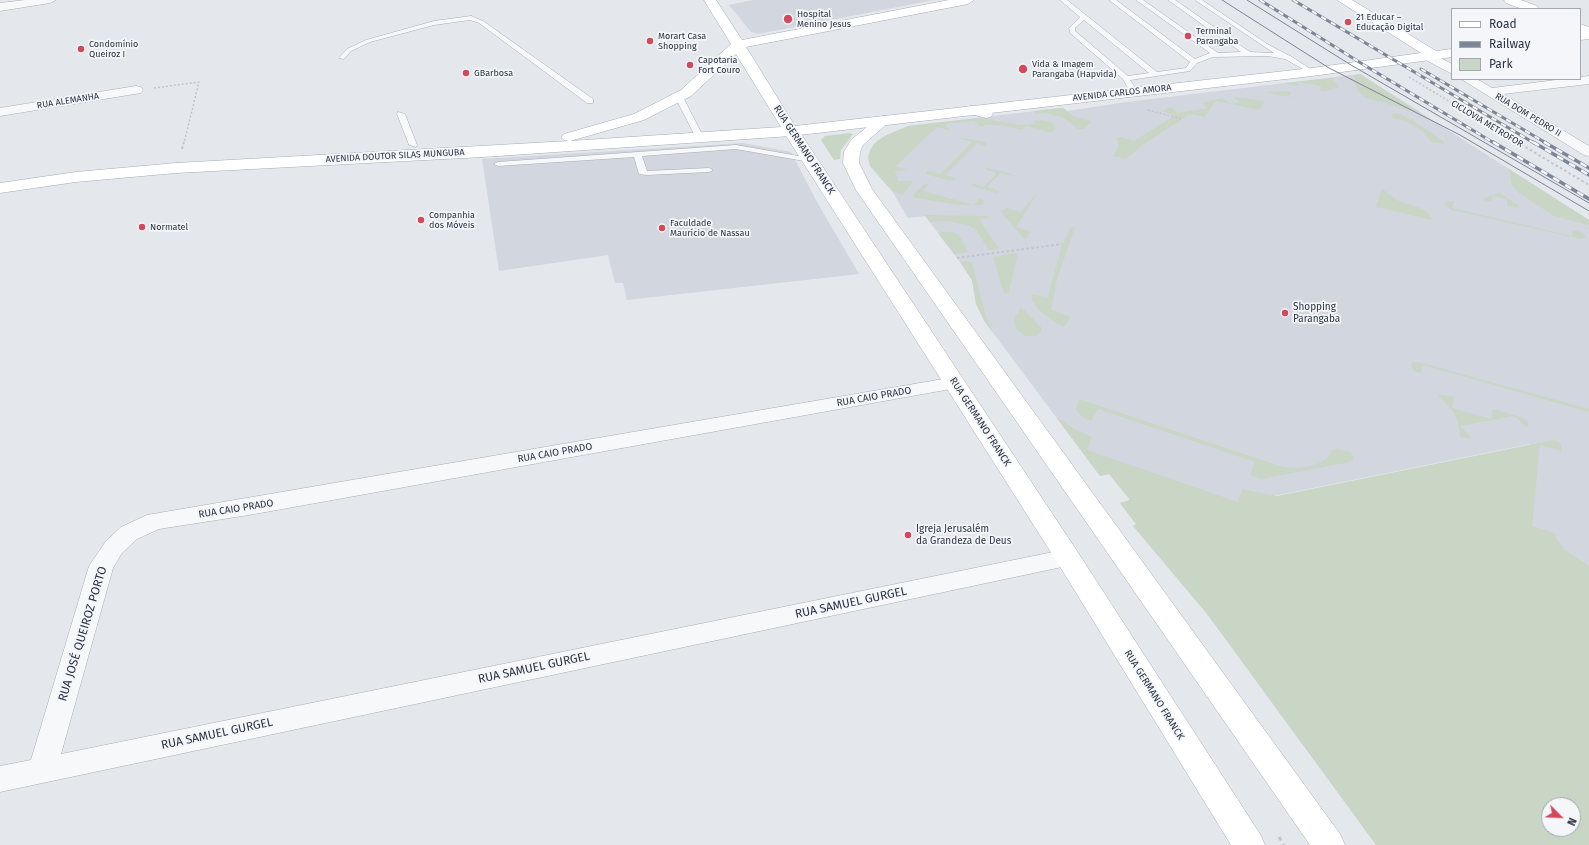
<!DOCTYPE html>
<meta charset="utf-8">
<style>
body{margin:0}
#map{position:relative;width:1589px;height:845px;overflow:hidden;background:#e4e7ec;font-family:"Fira Sans",sans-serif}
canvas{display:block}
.legend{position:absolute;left:1451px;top:8px;width:130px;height:72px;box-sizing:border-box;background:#f4f6f9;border:1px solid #a4a8b1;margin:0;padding:5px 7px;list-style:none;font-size:12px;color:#2b3445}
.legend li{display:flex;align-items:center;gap:8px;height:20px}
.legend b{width:20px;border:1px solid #a4a8b1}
.north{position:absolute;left:1541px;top:797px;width:40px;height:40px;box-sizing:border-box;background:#f4f6f9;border:1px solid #a4a8b1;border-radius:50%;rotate:114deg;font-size:11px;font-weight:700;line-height:16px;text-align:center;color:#2b3445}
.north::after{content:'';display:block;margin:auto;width:14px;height:18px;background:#d1495b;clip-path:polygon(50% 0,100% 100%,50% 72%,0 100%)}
</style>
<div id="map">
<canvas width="1589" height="845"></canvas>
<ul class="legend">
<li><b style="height:5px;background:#fff"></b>Road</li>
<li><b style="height:5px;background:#7d8696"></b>Railway</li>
<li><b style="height:11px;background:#c9d6c5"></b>Park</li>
</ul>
<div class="north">N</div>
</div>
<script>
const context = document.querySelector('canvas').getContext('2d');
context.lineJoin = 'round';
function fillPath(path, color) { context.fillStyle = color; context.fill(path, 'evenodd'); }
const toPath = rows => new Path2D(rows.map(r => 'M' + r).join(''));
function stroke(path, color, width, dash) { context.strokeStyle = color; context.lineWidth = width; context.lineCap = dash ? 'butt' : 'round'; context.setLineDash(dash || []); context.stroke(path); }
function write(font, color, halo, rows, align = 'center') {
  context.font = font + ' "Fira Sans",sans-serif'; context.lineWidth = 3.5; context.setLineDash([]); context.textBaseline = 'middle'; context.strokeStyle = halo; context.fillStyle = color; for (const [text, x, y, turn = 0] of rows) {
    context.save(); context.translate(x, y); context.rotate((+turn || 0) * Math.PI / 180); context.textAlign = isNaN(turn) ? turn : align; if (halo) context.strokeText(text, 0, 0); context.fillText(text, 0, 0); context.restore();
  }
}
fillPath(toPath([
 [753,0,934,0,758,34,751,32,729,5],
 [1360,74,1589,220,1589,565,1522,524,1530,444,1136,524,1120,503,1130,500,1109,474,1100,476,985,322,976,304,972,280,960,262,925,216,908,218,892,191,870,166,869,153,874,144,884,136,908,126,1044,110,1055,113,1127,102],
 [743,143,791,152,817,202,859,274,627,300,623,283,615,283,608,255,499,271,482,159]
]), '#d2d6de');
fillPath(toPath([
 [1360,74,1421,113,1366,98,1358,91,1355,82,1354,75],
 [1332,78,1339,87,1326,91,1320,91,1321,86,1299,82,1297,86,1283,83],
 [1287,91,1291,92,1289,97,1392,118,1393,113,1400,114,1415,122,1444,142,1444,144,1431,142,1424,132,1406,121,1265,92],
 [1233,97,1265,101,1259,110,1216,101,1205,117,1190,114,1144,144,1126,159,1113,156,1118,147,1118,142,1116,138,1121,137,1134,141,1174,116,1163,111,1167,108,1171,107,1178,113,1207,108,1202,103,1222,98,1230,104,1240,102],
 [1059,108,1063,108,1073,116,1091,121,1085,129,1078,129,1064,118,1045,113,1036,114,1034,111],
 [978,118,1022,125,1035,124,1033,121,1041,120,1051,122,1056,127,1052,133,1026,126,1022,130,1000,125,985,125,983,126,979,126,974,121,945,124,950,130,937,127,896,166,908,170,895,171,898,181,913,181,903,195,892,191,870,166,868,157,870,150,877,141,889,134,908,126],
 [849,133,853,134,841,150,840,159,834,160,821,140,825,136],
 [962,138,985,142,987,146,977,143,945,175,956,178,954,180,947,180,926,174,927,171,941,174,972,142,960,139],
 [987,168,1009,173,1013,176,1000,173,987,187,1000,191,997,193,972,186,971,183,984,187,997,173,985,169],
 [1509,169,1589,220,1589,225,1554,216,1519,193,1512,186],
 [924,184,929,184,923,191,974,205,980,198,985,202,982,205,960,205,915,198,913,196,914,194],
 [1382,189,1399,201,1423,209,1429,214,1432,220,1376,207],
 [1038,192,1016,227,1031,231,1026,239,1024,239,1000,211,1007,208,1021,212],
 [1499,193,1519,206,1519,208,1507,206,1507,199,1493,196,1491,202,1481,199],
 [1447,201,1454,202,1452,208,1572,236,1573,230,1583,233,1586,238,1581,239,1452,210,1444,204],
 [925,215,986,216,989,218,979,219,999,249,989,250,976,230,970,226,948,221,930,222],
 [1071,227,1075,227,1057,279,1051,310,1071,317,1064,327,1050,319,1038,309,1032,300,1032,295,1048,297,1061,248],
 [942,232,952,232,959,235,968,252,954,254,938,233],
 [1013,253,1017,254,1017,257,1009,291,1006,294,1004,293,993,257],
 [967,261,972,262,986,317,994,334,985,322,976,304,972,280,960,262],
 [1021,307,1041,327,1041,332,1037,336,1026,336,1017,330,1014,319],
 [1412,362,1418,362,1589,409,1589,412,1423,365,1421,373,1415,372,1411,366],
 [1439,394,1454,397,1452,408,1491,419,1493,409,1523,418,1527,421,1528,425,1527,427,1514,416,1460,426,1472,438,1463,438,1460,436,1458,422,1454,413,1439,396],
 [1079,399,1283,467,1298,468,1316,465,1327,458,1333,450,1337,449,1350,452,1354,458,1350,462,1261,479,1250,475,1255,462,1098,409,1091,421,1082,417,1076,410],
 [1056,417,1074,429,1092,437,1087,450,1238,502,1242,489,1277,496,1553,440,1558,441,1561,444,1561,451,1540,445,1532,526,1555,533,1557,540,1565,550,1589,565,1589,845,1376,845,1207,614,1133,526,1136,524,1120,503,1130,500,1109,474,1100,476],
 [1549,805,1573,805,1573,829,1549,829]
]), '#c9d6c5');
const service = toPath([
 [1060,0,1067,0,1157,72,1186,68,1190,62,1109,0,1116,0,1195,59,1210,53,1136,0,1143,0,1218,53,1241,52,1168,0,1175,0,1250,52,1274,53,1195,0,1202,0,1267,44,1292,57,1315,72,1310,73,1285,59,1268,56,1213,57,1197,63,1190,71,1130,80,1138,92,1131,94,1123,79,1070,33,1069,28,1080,17,1060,0],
 [1084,20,1149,73,1128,76,1075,31,1075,28,1084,20],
 [471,16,483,21,593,99,593,103,587,103,479,23,470,20,434,25,370,42,351,51,344,59,339,58,347,49,366,40,434,21,471,16],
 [676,95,683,97,704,138,703,140,696,138,675,97,676,95],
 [398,112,405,114,417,145,416,147,409,145,397,114,398,112],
 [736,145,810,158,814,160,810,162,736,149,642,156,647,171,709,168,713,170,709,172,647,175,639,174,634,157,498,166,494,164,498,162,736,145]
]);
const minor = toPath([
 [25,0,56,0,50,3,0,11,0,3,25,0],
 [1429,52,1452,64,1452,74,1424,59,1423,56,1424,53,1429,52],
 [1589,76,1589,84,1503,94,1589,146,1589,156,1584,155,1461,79,1477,79,1492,88,1564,79,1580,79,1580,77,1589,76],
 [136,86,141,87,143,90,141,93,0,116,0,108,136,86],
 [971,106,991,111,993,114,991,117,986,118,966,113,964,110,966,107,971,106],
 [955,377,962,379,965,383,962,387,249,515,159,529,137,539,122,553,113,568,61,754,1068,549,1076,552,1080,558,1076,564,0,792,0,766,31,760,89,566,106,541,121,527,147,515,955,377]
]);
const secondary = toPath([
 [1504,0,1521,0,1537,6,1539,9,1522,9,1506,3,1504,0],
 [1580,24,1589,27,1589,35,1580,32,1580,24],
 [884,116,889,117,891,120,863,145,860,152,859,163,872,189,1340,834,1345,845,1310,845,856,190,843,163,844,152,851,140,879,117,884,116],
 [791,126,796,128,799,131,1077,551,1260,834,1265,845,1231,845,1059,565,783,131,786,128,791,126]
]);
const primary = toPath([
 [704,0,716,0,742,40,949,0,974,0,968,4,746,47,795,126,1312,68,1421,53,1337,0,1352,0,1436,51,1452,49,1452,57,1312,76,791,136,483,157,176,173,76,182,0,193,0,183,76,172,176,163,569,141,564,140,561,137,564,134,634,114,681,90,731,44,704,0],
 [736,54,781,127,570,141,644,120,691,96,736,54],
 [1589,31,1589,39,1580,40,1580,32,1589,31]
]);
stroke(service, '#a9aeb7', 1);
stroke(minor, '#a9aeb7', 1);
stroke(secondary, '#a9aeb7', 1);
stroke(primary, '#a3abb8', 1);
stroke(toPath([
 [1409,77,1518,143],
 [154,88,199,82,184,143],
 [1148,110,1182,119]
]), '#c2c5cb', 1.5, [2, 2]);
stroke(toPath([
 [1517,142,1589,185],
 [182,149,184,142],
 [957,258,1062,244]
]), '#c2c5cb', 2, [2.5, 2.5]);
stroke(toPath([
 [1279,837,1284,845]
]), '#c2c5cb', 3, [4, 4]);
fillPath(service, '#f7f8fa');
fillPath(minor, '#f7f8fa');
fillPath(secondary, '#fff');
fillPath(primary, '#fff');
stroke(toPath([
 [1222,0,1329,68,1460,135,1589,211],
 [1247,0,1351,65,1589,203]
]), '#7d8696', 1);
const railFar1 = toPath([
 [1260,0,1364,65,1494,143],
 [1293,0,1534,143],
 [1421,69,1546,143]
]);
const rail = toPath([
 [1493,142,1589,199],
 [1533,142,1589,175],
 [1544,142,1589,168]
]);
stroke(railFar1, '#7d8696', 3);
stroke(rail, '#7d8696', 3.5);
stroke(railFar1, '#f4f6f9', 2, [5.5]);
stroke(rail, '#f4f6f9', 2.5, [7]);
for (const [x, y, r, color] of [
 [788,19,5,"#d1495b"],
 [1348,22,4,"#d1495b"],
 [1188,36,4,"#d1495b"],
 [650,41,4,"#d1495b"],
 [81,49,4,"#d1495b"],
 [690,65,4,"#d1495b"],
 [1023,69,5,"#d1495b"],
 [466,73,4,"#d1495b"],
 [421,220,4,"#d1495b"],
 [142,227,4,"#d1495b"],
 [662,228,4,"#d1495b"],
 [1285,313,4,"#d1495b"],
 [908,535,4,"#d1495b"]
]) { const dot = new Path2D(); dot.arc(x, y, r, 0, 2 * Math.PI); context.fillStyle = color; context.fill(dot); stroke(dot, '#f4f6f9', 1.5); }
write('9px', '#2b3445', '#f4f6f9', [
 ["Hospital",797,14],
 ["Menino Jesus",797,24],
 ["21 Educar –",1356,17],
 ["Educação Digital",1356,27],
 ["Terminal",1196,31],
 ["Parangaba",1196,41],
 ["Morart Casa",658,36],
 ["Shopping",658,46],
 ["Condomínio",89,44],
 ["Queiroz I",89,54],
 ["Capotaria",698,60],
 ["Fort Couro",698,70],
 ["Vida & Imagem",1032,64],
 ["Parangaba (Hapvida)",1032,74],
 ["GBarbosa",474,73],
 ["Companhia",429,215],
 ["dos Móveis",429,225],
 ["Faculdade",670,223],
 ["Maurício de Nassau",670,233],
 ["Normatel",150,227]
], 'left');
write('9px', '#2b3445', '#f4f6f9', [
 ["AVENIDA CARLOS AMORA",1122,93,-6],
 ["RUA ALEMANHA",68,101,-9],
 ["RUA DOM PEDRO II",1528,115,31],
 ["CICLOVIA METROFOR",1487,124,31],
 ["AVENIDA DOUTOR SILAS MUNGUBA",395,156,-3]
]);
write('10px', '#2b3445', '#f4f6f9', [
 ["RUA GERMANO FRANCK",804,150,57],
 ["RUA CAIO PRADO",874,397,-10],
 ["RUA GERMANO FRANCK",980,422,57],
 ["RUA CAIO PRADO",555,453,-10],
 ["RUA CAIO PRADO",236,509,-9],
 ["RUA GERMANO FRANCK",1154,695,58]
]);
write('10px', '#2b3445', '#f4f6f9', [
 ["Shopping",1293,307],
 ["Parangaba",1293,319],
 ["Igreja Jerusalém",916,529],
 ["da Grandeza de Deus",916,541]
], 'left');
write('12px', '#2b3445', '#f4f6f9', [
 ["RUA SAMUEL GURGEL",851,603,-12],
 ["RUA JOSÉ QUEIROZ PORTO",83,634,-73],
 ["RUA SAMUEL GURGEL",534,668,-12],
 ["RUA SAMUEL GURGEL",217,734,-12]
]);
</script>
